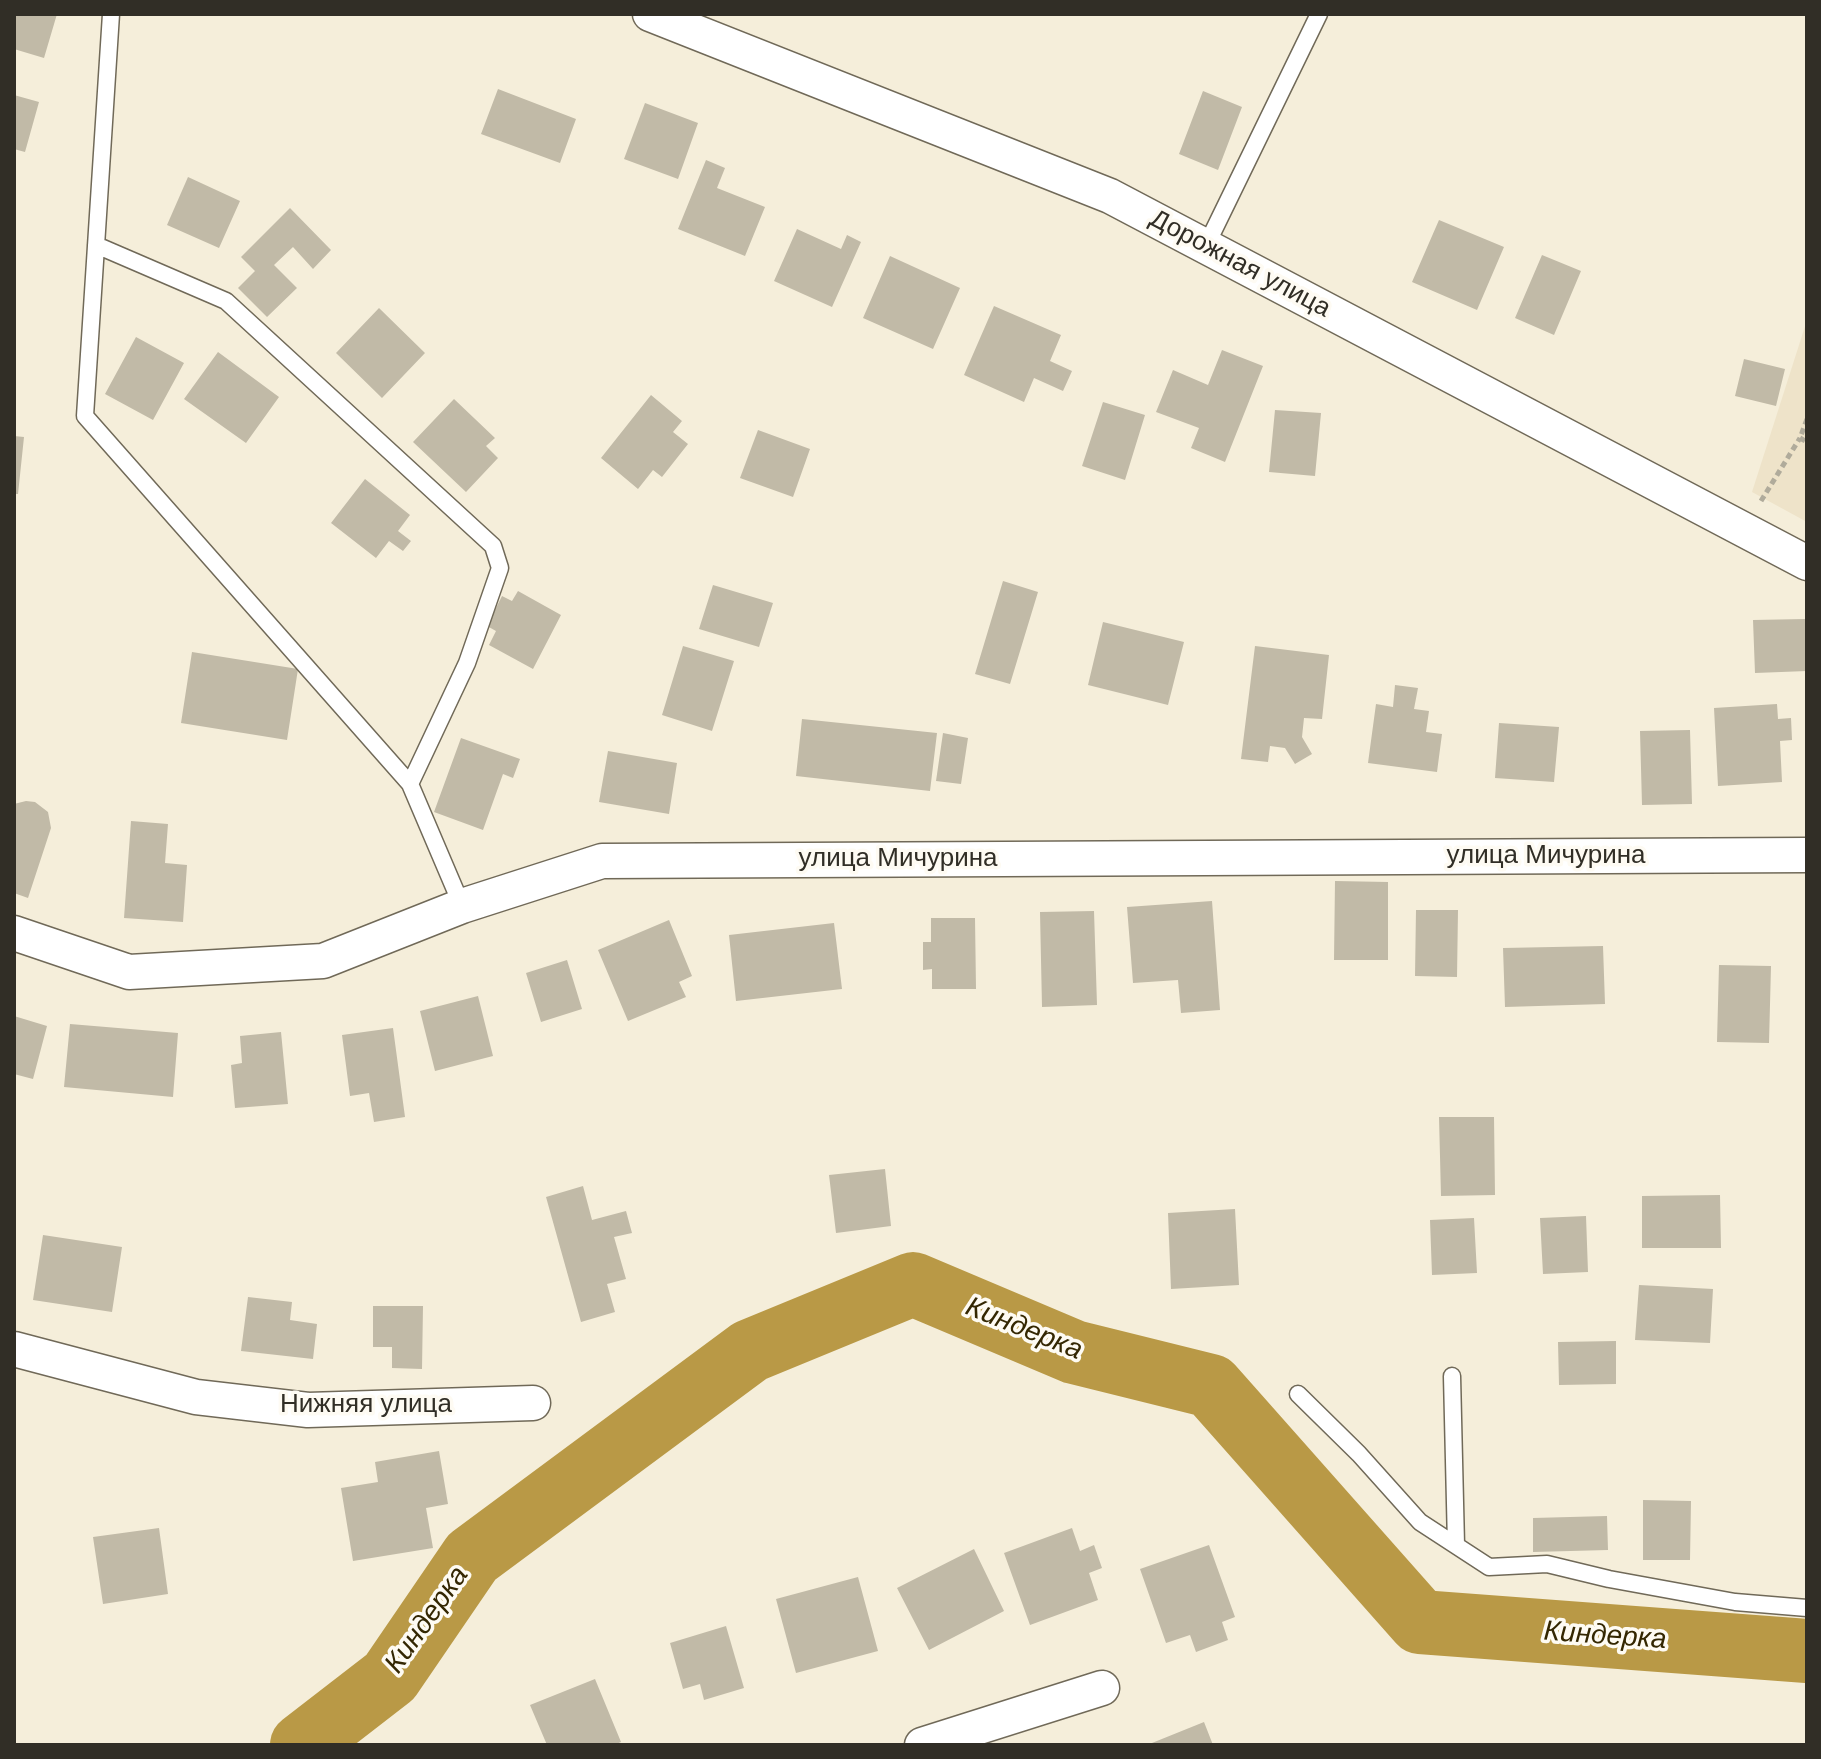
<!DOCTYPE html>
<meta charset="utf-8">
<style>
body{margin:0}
#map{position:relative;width:1821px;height:1759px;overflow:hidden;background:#f5eeda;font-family:Arial,sans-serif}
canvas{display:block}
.frame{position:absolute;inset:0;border:16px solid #312e26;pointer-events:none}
</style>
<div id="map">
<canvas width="1821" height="1759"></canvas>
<div class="frame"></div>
</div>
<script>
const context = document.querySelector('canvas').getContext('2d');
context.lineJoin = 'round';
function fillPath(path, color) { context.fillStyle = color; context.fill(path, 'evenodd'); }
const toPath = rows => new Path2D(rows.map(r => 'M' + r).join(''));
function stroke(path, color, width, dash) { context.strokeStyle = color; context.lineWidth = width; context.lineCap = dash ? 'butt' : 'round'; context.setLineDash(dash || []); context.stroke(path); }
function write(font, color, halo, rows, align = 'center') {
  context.font = font + ' Arial,sans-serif'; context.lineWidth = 7; context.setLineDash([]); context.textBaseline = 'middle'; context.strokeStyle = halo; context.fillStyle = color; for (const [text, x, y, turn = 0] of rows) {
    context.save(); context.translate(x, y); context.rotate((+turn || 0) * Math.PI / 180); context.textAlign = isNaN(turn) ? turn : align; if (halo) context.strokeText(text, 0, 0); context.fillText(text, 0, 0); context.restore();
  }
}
fillPath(toPath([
 [1807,320,1807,522,1752,492]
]), '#eee3c9');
stroke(toPath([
 [302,1745,390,1677,472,1557,750,1351,913,1284,1074,1352,1211,1386,1420,1622,1807,1651]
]), '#b99946', 64);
fillPath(toPath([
 [14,14,57,14,44,58,14,49],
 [498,89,576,119,560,163,481,134],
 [1203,91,1242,107,1218,170,1179,154],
 [14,95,39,102,25,152,14,149],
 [645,103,698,123,678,179,624,159],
 [706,160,725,168,717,188,765,207,745,256,678,229],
 [188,177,240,201,219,248,167,225],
 [290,208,331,250,313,269,293,247,274,265,297,288,267,317,238,288,255,271,241,257],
 [1439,220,1504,247,1477,310,1412,282],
 [797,229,841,249,847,235,861,242,832,307,774,281],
 [1542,255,1581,271,1554,335,1515,318],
 [890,256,960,288,933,349,863,318],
 [994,306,1061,335,1050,361,1072,371,1063,391,1034,378,1024,402,964,375],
 [379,308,425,353,382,398,336,353],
 [136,337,184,363,153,420,105,394],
 [1222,350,1263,366,1225,462,1191,448,1199,428,1156,412,1173,370,1208,385],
 [218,352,279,397,246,443,184,399],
 [1744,359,1785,369,1776,406,1735,396],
 [651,395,682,421,673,432,688,444,662,477,653,470,638,489,601,458],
 [454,399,495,438,486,446,498,458,466,492,413,442],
 [1103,402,1145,415,1125,480,1082,466],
 [1275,410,1321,413,1315,476,1269,472],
 [758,430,810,449,793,497,740,478],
 [14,436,24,437,18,494,14,494],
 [365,479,410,515,398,531,411,541,403,551,389,541,376,558,331,523],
 [1003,581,1038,592,1010,684,975,674],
 [713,585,773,603,759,647,699,629],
 [518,591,561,615,533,669,489,645,496,631,487,626,502,596,512,601],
 [1805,619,1807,671,1755,673,1753,620],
 [1103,622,1184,642,1168,705,1088,685],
 [683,646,734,661,712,731,662,715],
 [1255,646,1329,655,1322,719,1304,718,1302,737,1312,754,1295,764,1285,748,1270,746,1268,762,1241,759],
 [192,652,298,669,287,740,181,723],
 [1395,685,1418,688,1414,709,1429,711,1426,732,1442,734,1437,772,1368,763,1376,704,1393,707],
 [1777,704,1778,719,1791,718,1792,740,1780,741,1782,782,1718,786,1714,708],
 [802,719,937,733,930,791,796,776],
 [1499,723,1559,727,1554,782,1495,778],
 [1690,730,1692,804,1642,805,1640,731],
 [943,733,968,738,961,784,936,781],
 [461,738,520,759,513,778,503,774,483,830,434,812],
 [608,751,677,763,669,814,599,802],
 [26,801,35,802,48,812,51,828,28,898,14,893,14,804],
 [131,821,168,824,165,863,187,865,183,922,124,918],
 [1335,881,1388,882,1388,960,1334,960],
 [1212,901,1220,1010,1181,1013,1178,980,1133,983,1127,907],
 [1416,910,1458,910,1457,977,1415,976],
 [1094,911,1097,1005,1042,1007,1040,912],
 [931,918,975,918,976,989,932,989,932,969,923,970,923,942,931,942],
 [669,920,692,976,679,982,686,997,628,1021,598,950],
 [834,923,842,989,736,1001,729,935],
 [1603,946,1605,1004,1505,1007,1503,948],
 [567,960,582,1009,541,1022,526,973],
 [1719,965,1771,966,1769,1043,1717,1042],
 [478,996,493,1056,435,1071,420,1011],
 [14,1016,47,1026,33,1079,14,1074],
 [70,1024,178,1033,173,1097,64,1087],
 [393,1028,405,1117,374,1122,369,1093,350,1096,342,1035],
 [281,1032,288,1104,235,1108,231,1065,242,1063,240,1036],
 [1439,1117,1494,1117,1495,1195,1441,1196],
 [885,1169,891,1226,836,1233,829,1175],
 [583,1186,592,1220,626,1211,632,1233,614,1237,626,1279,607,1284,615,1312,581,1322,546,1197],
 [1720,1195,1721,1248,1642,1248,1642,1196],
 [1235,1209,1239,1285,1171,1289,1168,1213],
 [1586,1216,1588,1272,1543,1274,1540,1218],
 [1474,1218,1477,1273,1432,1275,1430,1220],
 [43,1235,122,1247,112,1312,33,1300],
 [1639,1285,1713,1289,1710,1343,1635,1340],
 [248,1297,292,1302,290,1320,317,1324,313,1359,241,1351],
 [373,1306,423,1306,422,1369,392,1368,392,1347,373,1347],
 [1616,1341,1616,1384,1559,1385,1558,1342],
 [439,1451,448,1504,426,1508,433,1548,353,1561,341,1488,378,1482,375,1462],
 [1643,1500,1691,1501,1690,1560,1643,1560],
 [1607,1516,1608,1550,1533,1552,1533,1518],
 [159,1528,168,1594,103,1604,93,1537],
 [1072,1528,1080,1551,1094,1545,1102,1568,1089,1573,1098,1600,1030,1625,1004,1553],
 [1209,1545,1235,1617,1222,1622,1228,1640,1196,1652,1190,1635,1166,1643,1140,1569],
 [974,1549,1004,1611,929,1650,897,1588],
 [858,1577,878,1651,796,1673,776,1599],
 [726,1626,744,1688,704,1700,700,1684,683,1689,670,1643],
 [595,1679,621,1742,614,1745,547,1745,530,1705],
 [1204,1722,1213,1745,1147,1745]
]), '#c1baa7');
const lane = toPath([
 [111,14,85,416,410,784,462,906],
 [96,245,226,301,493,546,500,568,467,663,410,784],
 [1206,246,1319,14],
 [1452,1376,1456,1545],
 [1298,1394,1359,1454,1420,1522,1489,1567,1547,1564,1609,1579,1735,1602,1807,1608]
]);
const street = toPath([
 [650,14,1110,196,1807,563],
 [14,933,129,972,323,961,462,906,602,861,1807,855],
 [14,1349,196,1397,308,1410,533,1403],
 [922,1745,1102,1688]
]);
stroke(lane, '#706958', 19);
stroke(street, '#706958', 37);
stroke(toPath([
 [1807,419,1800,438,1807,442],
 [1761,501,1800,438]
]), '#b0ab9b', 5, [6, 4]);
stroke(lane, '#fff', 16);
stroke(street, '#fff', 34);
write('26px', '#312e26', '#fefbf3', [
 ["Дорожная улица",1240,264,28],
 ["улица Мичурина",1546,856],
 ["улица Мичурина",898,859],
 ["Нижняя улица",366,1405]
]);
write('italic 28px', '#342702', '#fefbf3', [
 ["Киндерка",1024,1329,22],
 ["Киндерка",427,1620,-55],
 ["Киндерка",1605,1636,4]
]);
</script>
